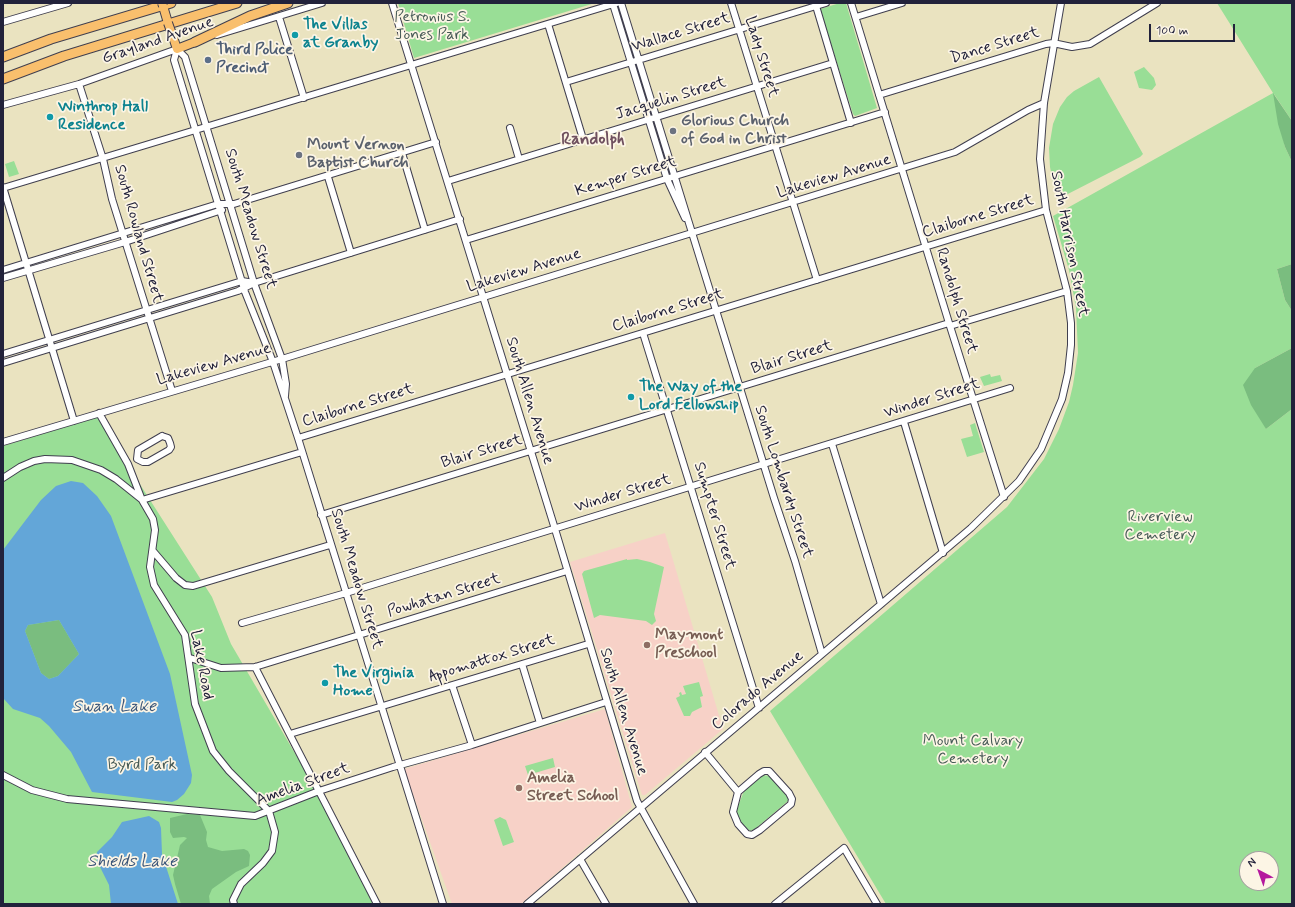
<!DOCTYPE html>
<style>
body{margin:0}
#map{position:relative;width:1295px;height:907px;overflow:hidden;background:#eae3c0;font-family:Mynerve,sans-serif}
canvas{display:block}
.frame{position:absolute;inset:0;border:4px solid #22223b;pointer-events:none}
.north{position:absolute;left:1239px;top:851px;width:40px;height:40px;box-sizing:border-box;background:#fcf5e5;border:1px solid #a5a1a1;border-radius:50%;rotate:319deg;font-size:11px;font-weight:700;line-height:16px;text-align:center;color:#22223b}
.north::after{content:'';display:block;margin:auto;width:14px;height:18px;background:#b5179e;clip-path:polygon(50% 0,100% 100%,50% 72%,0 100%)}
.scale{position:absolute;left:1149px;top:24px;width:86px;height:18px;box-sizing:border-box;border:2px solid #22223b;border-top:0;padding-left:5px;font-size:12px;line-height:14px;white-space:nowrap;color:#22223b;-webkit-text-stroke:3px #fcf5e5;paint-order:stroke}
</style>
<div id="map">
<canvas width="1295" height="907"></canvas>
<div class="frame"></div>
<div class="north">N</div>
<div class="scale">100 m</div>
</div>
<script>
const context = document.querySelector('canvas').getContext('2d');
context.lineJoin = 'round';
function fillPath(path, color) { context.fillStyle = color; context.fill(path, 'evenodd'); }
const toPath = rows => new Path2D(rows.map(r => 'M' + r).join(''));
function stroke(path, color, width, dash) { context.strokeStyle = color; context.lineWidth = width; context.lineCap = dash ? 'butt' : 'round'; context.setLineDash(dash || []); context.stroke(path); }
function write(font, color, halo, rows, align = 'center') {
  context.font = font + ' Mynerve,sans-serif'; context.lineWidth = 3.5; context.setLineDash([]); context.textBaseline = 'middle'; context.strokeStyle = halo; context.fillStyle = color; for (const [text, x, y, turn = 0] of rows) {
    context.save(); context.translate(x, y); context.rotate((+turn || 0) * Math.PI / 180); context.textAlign = isNaN(turn) ? turn : align; if (halo) context.strokeText(text, 0, 0); context.fillText(text, 0, 0); context.restore();
  }
}
fillPath(toPath([
 [665,533,723,729,645,795,642,795,570,562],
 [605,709,632,807,521,904,452,904,404,769]
]), '#f7d1c7');
fillPath(toPath([
 [398,3,595,3,414,58],
 [840,3,846,3,877,108,855,116,853,114,820,9],
 [1217,3,1292,3,1292,121,1274,94,1285,147,1292,162,1292,264,1277,269,1285,300,1292,311,1292,348,1255,368,1266,429,1292,409,1292,904,886,904,770,711,1007,507,1044,459,1059,429,1069,402,1073,385,1078,353,1076,308,1069,270,1053,216,1273,93],
 [1247,859,1271,859,1271,883,1247,883],
 [1144,67,1154,78,1156,85,1152,90,1139,88,1134,72],
 [1099,77,1143,154,1140,157,1060,198,1053,182,1050,167,1049,148,1053,124,1060,107,1067,97,1074,91],
 [14,161,19,174,9,177,5,164],
 [990,374,991,377,1000,375,1002,381,984,386,980,377],
 [97,417,212,597,231,644,317,791,376,904,3,904,3,446],
 [975,423,984,452,967,457,961,439,973,436,970,425],
 [627,559,627,560,637,559,650,562,664,567,654,614,656,621,652,625,646,621,600,615,594,618,582,574,584,571],
 [699,682,703,696,700,697,702,707,692,712,690,716,684,716,676,698,680,696,679,693,681,692,682,695,686,694,683,686],
 [553,758,555,767,528,775,525,766],
 [763,775,770,776,788,797,788,801,755,829,750,831,741,824,736,811,744,791],
 [500,817,506,820,514,842,503,846,494,820]
]), '#99de96');
fillPath(toPath([
 [1273,93,1292,121,1292,162,1285,147,1278,124],
 [1292,264,1292,311,1285,300,1277,269],
 [1292,348,1292,409,1266,429,1251,405,1243,385,1255,368],
 [59,620,79,654,58,676,49,679,41,673,25,631,28,625],
 [187,814,200,815,207,832,206,840,208,847,222,851,244,849,248,851,250,855,249,866,236,872,212,889,209,896,210,904,181,904,175,884,173,875,180,845,187,838,184,837,173,838,170,832,170,818]
]), '#7abd7f');
fillPath(toPath([
 [71,481,83,483,97,496,111,516,170,674,192,775,191,783,184,794,177,800,172,802,92,792,71,752,49,726,40,718,13,709,3,698,3,550,41,500,56,486],
 [59,620,79,654,58,676,49,679,41,673,25,631,28,625],
 [149,816,159,822,161,828,162,854,178,904,111,904,109,885,96,859,97,852,112,837,122,822]
]), '#63a6d8');
const minor = toPath([
 [392,3,555,529,637,801,694,904],
 [621,3,774,498,795,561,822,654],
 [731,3,817,280],
 [851,3,949,323,1004,497],
 [613,4,667,179,685,218],
 [816,6,851,123],
 [279,17,304,98],
 [856,17,902,3],
 [3,22,68,3],
 [548,24,583,139],
 [217,35,322,3],
 [177,49,174,60,245,292,273,362,298,438,443,904],
 [177,49,185,57,254,283,282,359,286,384,285,396],
 [566,82,826,3],
 [79,84,103,159,112,199,172,391],
 [879,95,1046,44,1053,43,1072,47,1090,44,1157,3],
 [3,105,79,84,177,49],
 [510,128,519,159],
 [402,153,425,230],
 [328,177,351,253],
 [448,181,833,63],
 [3,187,74,421],
 [3,188,617,3],
 [466,240,885,112],
 [3,270,218,204,234,204,436,142],
 [3,278,125,242,222,210],
 [950,326,1067,291],
 [643,333,759,708],
 [3,354,242,281,254,283],
 [3,363,238,291,254,283,460,219],
 [99,413,128,464,142,500,153,519,155,530,150,567,154,585,185,635,195,704,213,751,229,771,269,811,275,832,272,851,263,863,241,884,233,900,234,904],
 [904,422,943,553],
 [162,436,168,438,170,443,171,447,169,450,148,462,143,462,137,459,138,450,162,436],
 [298,438,1046,210],
 [3,442,282,359,955,152,1028,110,1044,103],
 [832,444,881,604],
 [3,478,20,467,34,461,45,459,72,460,101,470,116,479,141,499],
 [142,500,302,452],
 [321,515,949,323],
 [153,551,176,578,185,585,193,586,330,545],
 [242,623,346,593,1010,388],
 [190,658,221,668,255,667,567,571],
 [522,664,540,723],
 [255,667,377,904],
 [452,685,472,745],
 [290,734,588,644],
 [705,752,738,792,733,812,738,824,747,834,752,835,760,830,791,804,792,799,789,793,769,771,764,771,759,774,738,792],
 [3,775,32,790,67,799,255,816,319,791,393,767,472,745,606,702],
 [580,859,606,904],
 [527,904,971,528,1019,481,1041,449,1062,399,1068,373,1071,345,1071,323,1067,291,1046,210,1040,159,1044,103,1061,3],
 [775,904,844,848,877,904]
]);
const major = toPath([
 [163,6,168,23],
 [172,34,177,49,195,42]
]);
const highway = toPath([
 [195,42,250,16,288,3],
 [3,57,51,39,171,3],
 [3,79,64,56,237,3]
]);
stroke(minor, '#403f4f', 8);
stroke(major, '#403f4f', 10);
stroke(highway, '#403f4f', 11);
stroke(minor, '#fff', 6);
stroke(major, '#f9bf6d', 8);
stroke(highway, '#f9bf6d', 9);
const majorBridge = toPath([
 [162,3,163,6],
 [168,23,172,34]
]);
stroke(majorBridge, '#403f4f', 10, []);
stroke(majorBridge, '#f9bf6d', 8);
for (const [x, y, r, color] of [
 [295,35,4,"#0f9aa8"],
 [208,60,4,"#5c6f8a"],
 [50,117,4,"#0f9aa8"],
 [673,131,4,"#6b7280"],
 [299,155,4,"#6b7280"],
 [631,397,4,"#0f9aa8"],
 [647,645,4,"#8d6e63"],
 [325,683,4,"#0f9aa8"],
 [519,788,4,"#8d6e63"]
]) { const dot = new Path2D(); dot.arc(x, y, r, 0, 2 * Math.PI); context.fillStyle = color; context.fill(dot); stroke(dot, '#fcf5e5', 1.5); }
write('16px', '#465a56', '#fcf5e5', [
 ["Petronius S.",432,18],
 ["Jones Park",432,36],
 ["Riverview",1160,518],
 ["Cemetery",1160,536],
 ["Mount Calvary",973,742],
 ["Cemetery",973,760],
 ["Byrd Park",142,766]
]);
write('bold 16px', '#0d838f', '#fcf5e5', [
 ["The Villas",303,26],
 ["at Granby",303,44],
 ["Winthrop Hall",58,108],
 ["Residence",58,126],
 ["The Way of the",639,388],
 ["Lord Fellowship",639,406],
 ["The Virginia",333,674],
 ["Home",333,692]
], 'left');
write('16px', '#22223b', '#fcf5e5', [
 ["Wallace Street",681,33,-17],
 ["Grayland Avenue",158,41,-19],
 ["Dance Street",995,46,-17],
 ["Lady Street",761,57,73],
 ["Jacquelin Street",671,99,-17],
 ["Kemper Street",626,177,-17],
 ["Lakeview Avenue",834,177,-17],
 ["Claiborne Street",978,217,-17],
 ["South Meadow Street",250,219,73],
 ["South Rowland Street",138,234,74],
 ["South Harrison Street",1069,244,79],
 ["Lakeview Avenue",524,271,-17],
 ["Randolph Street",956,301,73],
 ["Claiborne Street",668,311,-17],
 ["Blair Street",792,358,-17],
 ["Lakeview Avenue",214,365,-16],
 ["Winder Street",932,399,-18],
 ["South Allen Avenue",529,401,73],
 ["Claiborne Street",358,406,-17],
 ["Blair Street",482,452,-17],
 ["South Lombardy Street",783,482,72],
 ["Winder Street",623,494,-17],
 ["Sumpter Street",714,516,73],
 ["South Meadow Street",356,579,73],
 ["Powhatan Street",444,596,-17],
 ["Appomattox Street",492,659,-17],
 ["Lake Road",201,665,79],
 ["Colorado Avenue",758,691,-40],
 ["South Allen Avenue",623,712,73],
 ["Amelia Street",303,785,-20]
]);
write('bold 16px', '#4e5e75', '#fcf5e5', [
 ["Third Police",216,51],
 ["Precinct",216,69]
], 'left');
write('bold 16px', '#5b616d', '#fcf5e5', [
 ["Glorious Church",681,122],
 ["of God in Christ",681,140],
 ["Mount Vernon",307,146],
 ["Baptist Church",307,164]
], 'left');
write('bold 16px', '#785e54', '#fcf5e5', [
 ["Maymont",655,636],
 ["Preschool",655,654],
 ["Amelia",527,779],
 ["Street School",527,797]
], 'left');
write('bold 17px', '#6f505f', '#fcf5e5', [
 ["Randolph",593,140]
]);
write('italic 17px', '#3c577a', '#fcf5e5', [
 ["Swan Lake",114,707],
 ["Shields Lake",132,862]
]);
</script>
